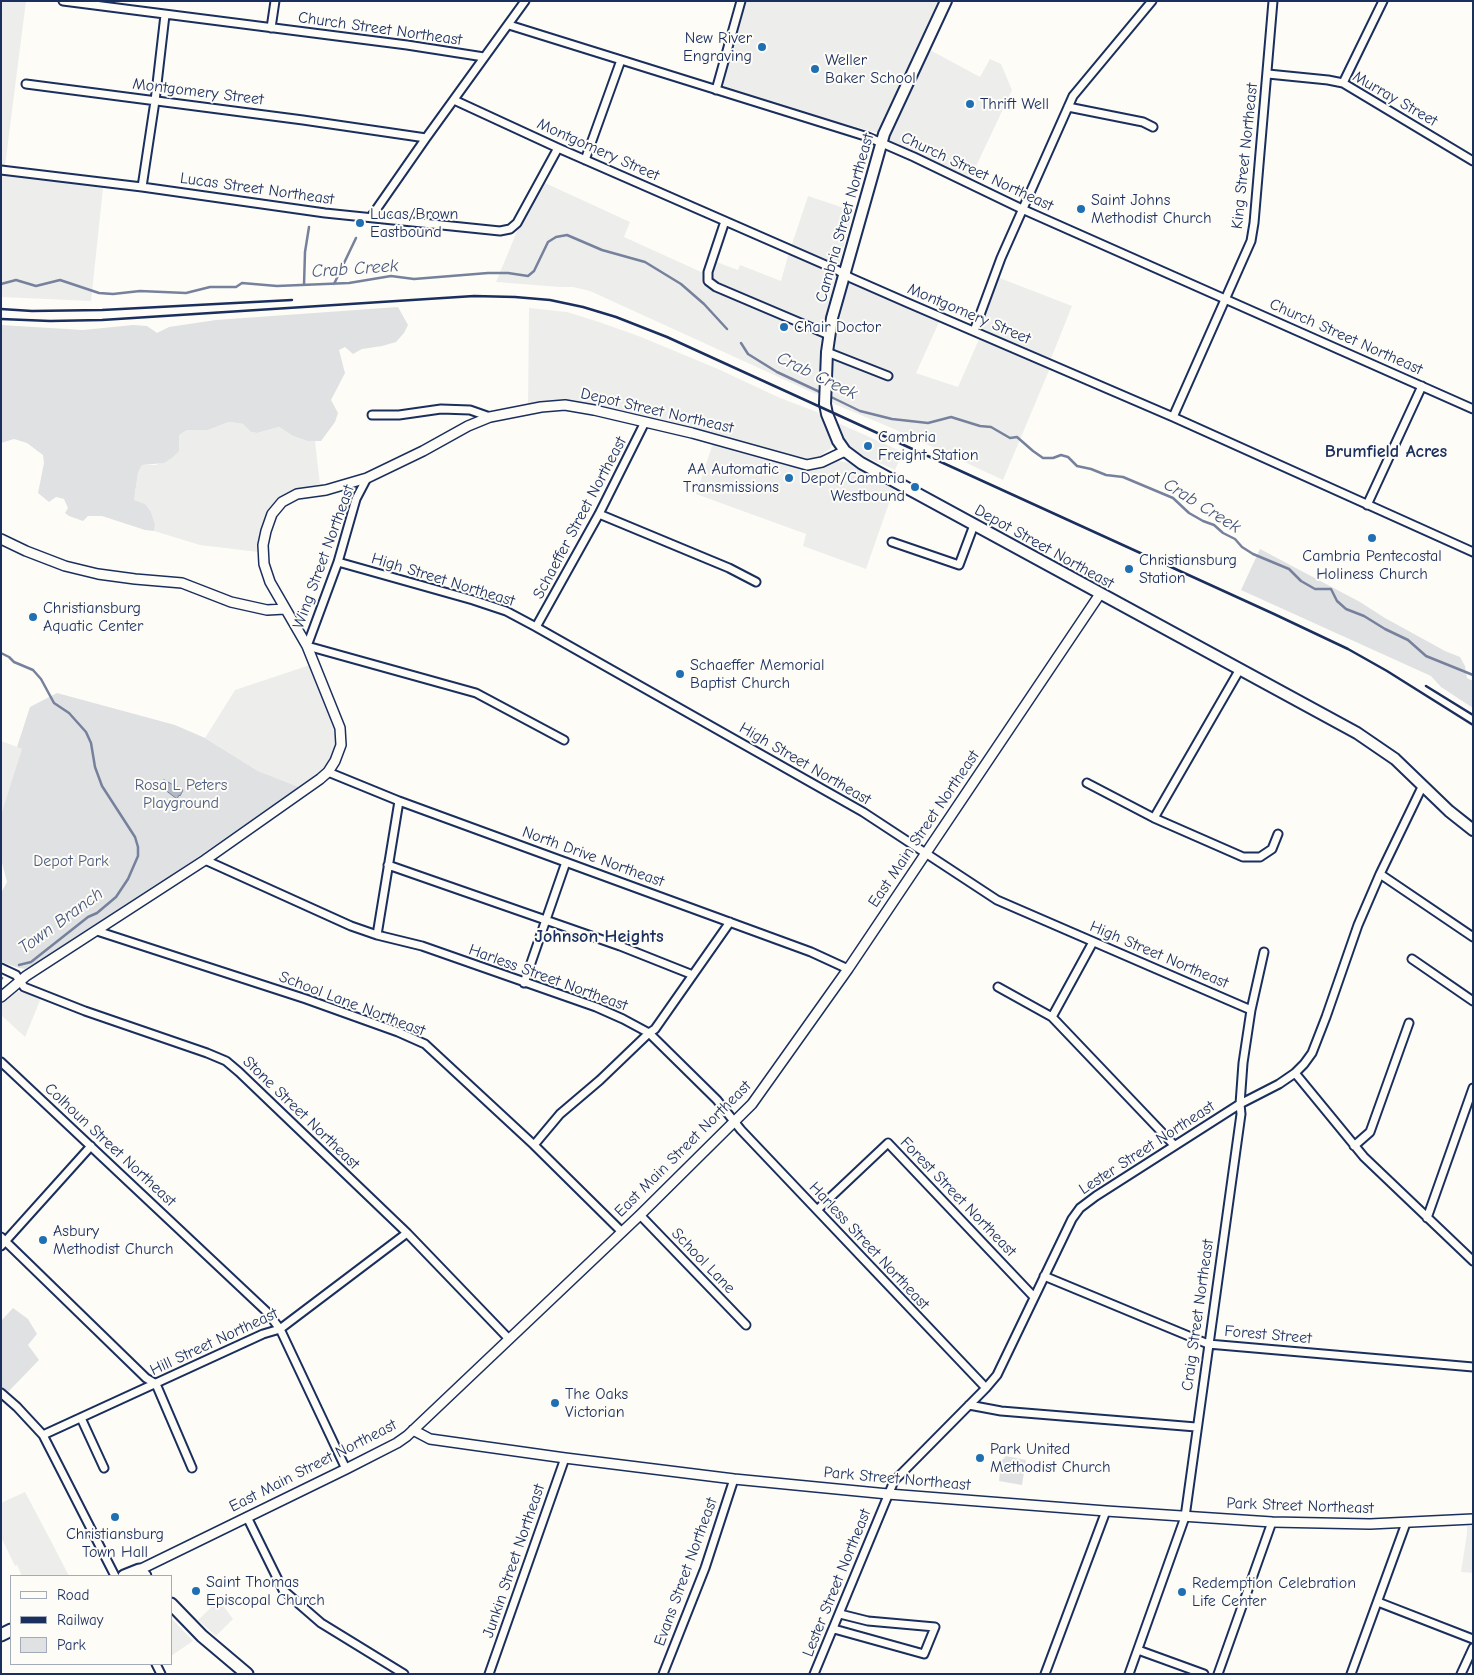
<!DOCTYPE html>
<style>
body{margin:0}
#map{position:relative;width:1474px;height:1675px;overflow:hidden;background:#fdfcf7;font-family:"Comic Neue",sans-serif}
canvas{display:block}
.frame{position:absolute;inset:0;border:2px solid #1b2f5e;pointer-events:none}
.legend{position:absolute;left:10px;top:1575px;width:162px;height:90px;box-sizing:border-box;background:#fdfcf7;border:1px solid #a3aaba;margin:0;padding:6px 9px;list-style:none;font-size:15px;color:#1b2f5e}
.legend li{display:flex;align-items:center;gap:10px;height:25px}
.legend b{width:25px;border:1px solid #a3aaba}
</style>
<div id="map">
<canvas width="1474" height="1675"></canvas>
<div class="frame"></div>
<ul class="legend">
<li><b style="height:6px;background:#fdfcf7"></b>Road</li>
<li><b style="height:6px;background:#1b2f5e"></b>Railway</li>
<li><b style="height:14px;background:#e0e1e3"></b>Park</li>
</ul>
</div>
<script>
const context = document.querySelector('canvas').getContext('2d');
context.lineJoin = 'round';
function fillPath(path, color) { context.fillStyle = color; context.fill(path, 'evenodd'); }
const toPath = rows => new Path2D(rows.map(r => 'M' + r).join(''));
function stroke(path, color, width, dash) { context.strokeStyle = color; context.lineWidth = width; context.lineCap = dash ? 'butt' : 'round'; context.setLineDash(dash || []); context.stroke(path); }
function write(font, color, halo, rows, align = 'center') {
  context.font = font + ' "Comic Neue",sans-serif'; context.lineWidth = 4; context.setLineDash([]); context.textBaseline = 'middle'; context.strokeStyle = halo; context.fillStyle = color; for (const [text, x, y, turn = 0] of rows) {
    context.save(); context.translate(x, y); context.rotate((+turn || 0) * Math.PI / 180); context.textAlign = isNaN(turn) ? turn : align; if (halo) context.strokeText(text, 0, 0); context.fillText(text, 0, 0); context.restore();
  }
}
fillPath(toPath([
 [1,1,26,1,5,166,104,179,91,301,1,297],
 [743,1,939,1,877,132,874,132,774,104,724,87,722,74],
 [930,50,980,77,990,59,1001,64,1012,90,970,179,889,140],
 [545,183,630,222,624,237,710,276,714,261,738,270,740,265,781,281,788,256,808,196,853,211,823,326,818,395,590,291,573,287,560,287,496,282,518,229],
 [997,277,1072,306,1048,366,1050,368,1003,480,894,429,832,403,831,400,834,345,848,283,851,283,940,320,916,373,958,387,980,337,982,330,981,321],
 [529,308,567,312,602,323,641,337,718,369,780,398,817,412,822,416,827,427,838,423,903,452,895,470,833,442,830,449,822,454,826,465,839,461,849,463,895,486,866,569,803,546,806,534,696,494,716,434,571,402,552,401,528,404],
 [761,448,802,459,800,468,759,457],
 [229,422,243,424,251,432,257,433,279,427,293,436,307,441,315,441,320,484,294,490,280,497,274,502,266,517,258,552,200,545,154,531,155,525,134,500,138,473,142,465,156,465,179,451,178,435,187,430,208,430],
 [310,665,335,726,336,741,334,751,329,761,319,772,299,787,258,771,205,738,235,690],
 [1,741,23,749,1,815],
 [17,991,41,998,25,1037,1,1015,1,1003],
 [25,1492,51,1541,69,1576,22,1576,17,1565,15,1566,1,1537,1,1503],
 [1467,1526,1473,1526,1473,1573,1461,1572,1467,1533],
 [219,1600,233,1619,216,1636,198,1620],
 [171,1618,193,1641,171,1656]
]), '#edeeec');
fillPath(toPath([
 [398,307,408,325,404,333,396,342,382,346,362,349,353,354,345,347,339,350,345,373,331,400,338,413,335,422,321,441,307,441,293,436,279,427,257,433,251,432,243,424,229,422,208,430,187,430,179,435,179,451,173,457,164,463,142,465,138,473,134,500,145,504,151,512,155,525,154,531,145,530,102,516,88,516,83,521,69,516,65,513,68,508,64,499,56,497,49,502,38,493,44,463,43,455,27,443,14,439,1,443,1,325,83,330,133,325,147,326,157,333,169,327,216,320],
 [1260,549,1360,602,1385,618,1445,651,1460,657,1465,666,1467,678,1473,681,1473,708,1441,687,1431,676,1241,590],
 [57,693,175,725,205,738,258,771,299,787,166,879,33,965,25,969,19,968,1,962,1,893,7,882,1,859,1,815,22,749,17,747,30,707],
 [13,1308,28,1319,37,1334,28,1345,39,1360,7,1393,1,1388,1,1321],
 [1006,1456,1026,1460,1022,1485,999,1481,1001,1461]
]), '#e0e1e3');
const water = toPath([
 [164,780,183,790,180,796,179,795,177,799,160,786,164,780]
]);
fillPath(water, '#b3b8c5');
stroke(water, '#76819c', 1);
stroke(toPath([
 [1,284,16,280,36,286,60,280,99,293,113,294,140,291,186,293,210,287,236,287,242,283,277,286,349,283,391,276,414,279,488,273,508,273,528,276,534,271,548,242,556,237,567,235,602,250,645,262,681,284,704,304,727,329],
 [334,284,356,238],
 [304,285,305,252,309,227],
 [741,343,748,354,777,372,822,393],
 [827,395,860,411,892,419,928,423,951,417,980,426,991,427,1010,438,1017,437,1033,451,1043,458,1053,458,1061,455,1068,457,1077,466,1091,469,1106,475,1123,477,1173,498,1189,513,1203,521,1214,525,1223,533,1235,539,1242,547,1253,554,1289,569,1301,581,1315,589,1331,589,1337,601,1346,609,1364,616,1385,629,1408,640,1426,656,1473,675],
 [1,653,9,657,14,662,33,670,41,679,54,703,69,713,86,732,91,743,95,767,102,786,135,837,138,847,138,856,128,879,116,897,97,913,88,917,31,962,19,965],
 [1,979,2,978]
]), '#76819c', 2.5);
const minor = toPath([
 [63,1,407,45,484,57],
 [509,25,868,137,914,157,1022,209,1473,409],
 [271,28,275,1],
 [1268,74,1328,80,1343,83,1473,161],
 [1343,83,1383,1],
 [26,84,303,120,426,138],
 [716,90,741,1],
 [454,100,558,148,837,270,851,278,908,303,1173,417,1473,552],
 [1068,107,1143,122,1153,127],
 [585,160,621,60],
 [1,170,142,187,325,213,500,231,510,229,517,223,558,148],
 [142,187,155,101,165,15],
 [371,217,426,138,525,1],
 [725,221,708,272,708,281,716,287,829,335],
 [974,331,1001,258,1073,96,1152,1],
 [827,352,888,376],
 [372,415,399,415,441,409,470,410,490,417],
 [1173,417,1251,241,1254,223,1273,1],
 [367,478,356,499,338,562,307,646,476,693,564,740],
 [1367,505,1422,386],
 [599,514,729,568,756,582],
 [892,542,959,565,974,525],
 [338,562,473,600,506,611,536,627,863,812,997,900,1251,1010],
 [536,627,599,514,645,422],
 [328,772,399,801,811,952,848,969],
 [1087,783,1154,818,1243,857,1260,857,1272,849,1278,834],
 [1154,818,1240,669],
 [205,860,351,926,377,935,422,946,596,1007,623,1019,649,1033,717,1100,741,1130,986,1388],
 [388,865,620,946,693,975],
 [1380,874,1473,937],
 [97,931,306,999,398,1032,425,1044,534,1145,622,1232],
 [377,935,399,801],
 [1412,959,1473,1001],
 [1,968,16,975,24,987,85,1011,207,1053,226,1061,239,1072,407,1233,509,1339],
 [524,983,566,862],
 [998,987,1052,1017,1174,1145],
 [1052,1017,1093,942],
 [1,1062,267,1312,280,1329,346,1469],
 [1295,1073,1364,1157,1473,1261],
 [534,1145,560,1114,600,1080,649,1033,655,1029,730,922],
 [1354,1146,1370,1132,1409,1023],
 [817,1210,888,1143,1034,1297],
 [640,1215,746,1325],
 [1427,1218,1473,1088],
 [1,1237,146,1378,156,1384,192,1468],
 [1,1246,91,1146],
 [1044,1276,1208,1344,1473,1367],
 [1,1393,17,1407,43,1435,115,1576],
 [969,1405,1001,1411,1196,1427],
 [81,1418,104,1468],
 [43,1435,263,1334,280,1329,407,1233],
 [247,1517,283,1590,321,1623,404,1674],
 [1378,1602,1473,1639],
 [834,1629,924,1654,935,1627,868,1621,840,1614],
 [1138,1650,1204,1674],
 [156,1664,161,1674],
 [489,1674,565,1458],
 [663,1674,705,1568,734,1479],
 [814,1674,894,1481,986,1388,997,1375,1072,1219,1080,1208,1096,1196,1240,1104,1279,1084,1295,1073,1304,1064,1312,1053,1326,1017,1358,925,1380,874,1423,785],
 [1045,1674,1106,1511],
 [1129,1674,1185,1517,1241,1114,1240,1104,1243,1063,1251,1010,1264,952],
 [1218,1674,1272,1522],
 [1351,1674,1406,1523],
 [1461,1674,1473,1648]
]);
const tertiary = toPath([
 [1,539,26,551,65,566,98,574,135,579,182,583,231,602,267,610,285,609],
 [1,997,26,976,205,860,320,779,328,772,335,761,341,745,340,728,307,646,270,582,264,564,263,545,266,531,272,514,282,502,297,494,326,490,367,478,423,451,468,426,490,417,541,407,565,405,594,410,692,433,807,465,822,462,845,451],
 [413,1430,430,1439,565,1458,734,1479,888,1494,1106,1511,1272,1522,1370,1524,1473,1519],
 [139,1570,346,1469,397,1443,407,1436,640,1215,752,1104,848,969,1100,594]
]);
const secondary = toPath([
 [946,1,884,134,832,318,827,352,825,404,827,414,838,441,845,451,861,463,1357,733,1395,759,1449,811,1473,830]
]);
const primary = toPath([
 [124,1576,139,1570,145,1576],
 [171,1604,202,1636,247,1674],
 [1,1635,11,1630]
]);
stroke(minor, '#1b2f5e', 11);
stroke(tertiary, '#1b2f5e', 12);
stroke(secondary, '#1b2f5e', 14);
stroke(primary, '#1b2f5e', 15);
stroke(minor, '#fdfcf7', 7);
stroke(tertiary, '#fdfcf7', 9);
stroke(secondary, '#fdfcf7', 10);
stroke(primary, '#fdfcf7', 11);
stroke(toPath([
 [1,309,32,311,102,310,292,300],
 [1,319,50,321,102,320,474,296,515,297,550,300,583,307,616,317,667,337,1274,614,1348,649,1387,671,1473,725],
 [1426,686,1473,715]
]), '#1b2f5e', 2.5);
for (const [x, y, r, color] of [
 [762,47,5,"#1f6fb2"],
 [815,69,5,"#1f6fb2"],
 [970,104,5,"#1f6fb2"],
 [1081,209,5,"#1f6fb2"],
 [360,223,5,"#1f6fb2"],
 [784,327,5,"#1f6fb2"],
 [868,446,5,"#1f6fb2"],
 [789,478,5,"#1f6fb2"],
 [915,487,5,"#1f6fb2"],
 [1372,538,5,"#1f6fb2"],
 [1129,569,5,"#1f6fb2"],
 [33,617,5,"#1f6fb2"],
 [680,674,5,"#1f6fb2"],
 [43,1240,5,"#1f6fb2"],
 [555,1403,5,"#1f6fb2"],
 [980,1458,5,"#1f6fb2"],
 [115,1517,5,"#1f6fb2"],
 [196,1591,5,"#1f6fb2"],
 [1182,1592,5,"#1f6fb2"]
]) { const dot = new Path2D(); dot.arc(x, y, r, 0, 2 * Math.PI); context.fillStyle = color; context.fill(dot); stroke(dot, '#fdfcf7', 2); }
write('16px', '#1b2f5e', '#fdfcf7', [
 ["Church Street Northeast",380,29,8],
 ["Montgomery Street",198,92,7],
 ["Murray Street",1395,99,30],
 ["Montgomery Street",598,150,24],
 ["King Street Northeast",1245,156,-84],
 ["Church Street Northeast",977,172,25],
 ["Lucas Street Northeast",257,189,8],
 ["Cambria Street Northeast",845,218,-74],
 ["Montgomery Street",969,314,23],
 ["Church Street Northeast",1346,337,24],
 ["Depot Street Northeast",657,411,13],
 ["Schaeffer Street Northeast",580,518,-62],
 ["Depot Street Northeast",1044,547,29],
 ["Wing Street Northeast",324,557,-70],
 ["High Street Northeast",443,580,17],
 ["High Street Northeast",805,764,30],
 ["East Main Street Northeast",924,829,-56],
 ["North Drive Northeast",593,857,20],
 ["High Street Northeast",1159,955,23],
 ["Harless Street Northeast",548,978,20],
 ["School Lane Northeast",352,1004,21],
 ["Stone Street Northeast",301,1113,44],
 ["Colhoun Street Northeast",110,1145,43],
 ["Lester Street Northeast",1147,1148,-33],
 ["East Main Street Northeast",683,1149,-45],
 ["Forest Street Northeast",958,1197,46],
 ["Harless Street Northeast",869,1246,47],
 ["School Lane",703,1261,46],
 ["Craig Street Northeast",1198,1315,-82],
 ["Forest Street",1268,1335,5],
 ["Hill Street Northeast",214,1342,-25],
 ["East Main Street Northeast",313,1466,-27],
 ["Park Street Northeast",897,1479,5],
 ["Park Street Northeast",1300,1506,2],
 ["Junkin Street Northeast",514,1561,-71],
 ["Evans Street Northeast",686,1572,-70],
 ["Lester Street Northeast",837,1583,-68]
]);
write('16px', '#1b2f5e', '#fdfcf7', [
 ["New River",752,38,"right"],
 ["Engraving",752,56,"right"],
 ["Weller",825,60],
 ["Baker School",825,78],
 ["Thrift Well",980,104],
 ["Saint Johns",1091,200],
 ["Methodist Church",1091,218],
 ["Lucas/Brown",370,214],
 ["Eastbound",370,232],
 ["Chair Doctor",794,327],
 ["Cambria",878,437],
 ["Freight Station",878,455],
 ["AA Automatic",779,469,"right"],
 ["Transmissions",779,487,"right"],
 ["Depot/Cambria",905,478,"right"],
 ["Westbound",905,496,"right"],
 ["Cambria Pentecostal",1372,556,"center"],
 ["Holiness Church",1372,574,"center"],
 ["Christiansburg",1139,560],
 ["Station",1139,578],
 ["Christiansburg",43,608],
 ["Aquatic Center",43,626],
 ["Schaeffer Memorial",690,665],
 ["Baptist Church",690,683],
 ["Asbury",53,1231],
 ["Methodist Church",53,1249],
 ["The Oaks",565,1394],
 ["Victorian",565,1412],
 ["Park United",990,1449],
 ["Methodist Church",990,1467],
 ["Christiansburg",115,1534,"center"],
 ["Town Hall",115,1552,"center"],
 ["Saint Thomas",206,1582],
 ["Episcopal Church",206,1600],
 ["Redemption Celebration",1192,1583],
 ["Life Center",1192,1601]
], 'left');
write('16px', '#4c5c7f', '#fdfcf7', [
 ["Rosa L Peters",181,785],
 ["Playground",181,803],
 ["Depot Park",71,861]
]);
write('italic 18px', '#49587d', '#fdfcf7', [
 ["Crab Creek",355,269,-4],
 ["Crab Creek",817,376,26],
 ["Crab Creek",1202,506,32],
 ["Town Branch",61,921,-36]
]);
write('bold 18px', '#1b2f5e', '#fdfcf7', [
 ["Brumfield Acres",1386,452],
 ["Johnson Heights",599,937]
]);
</script>
